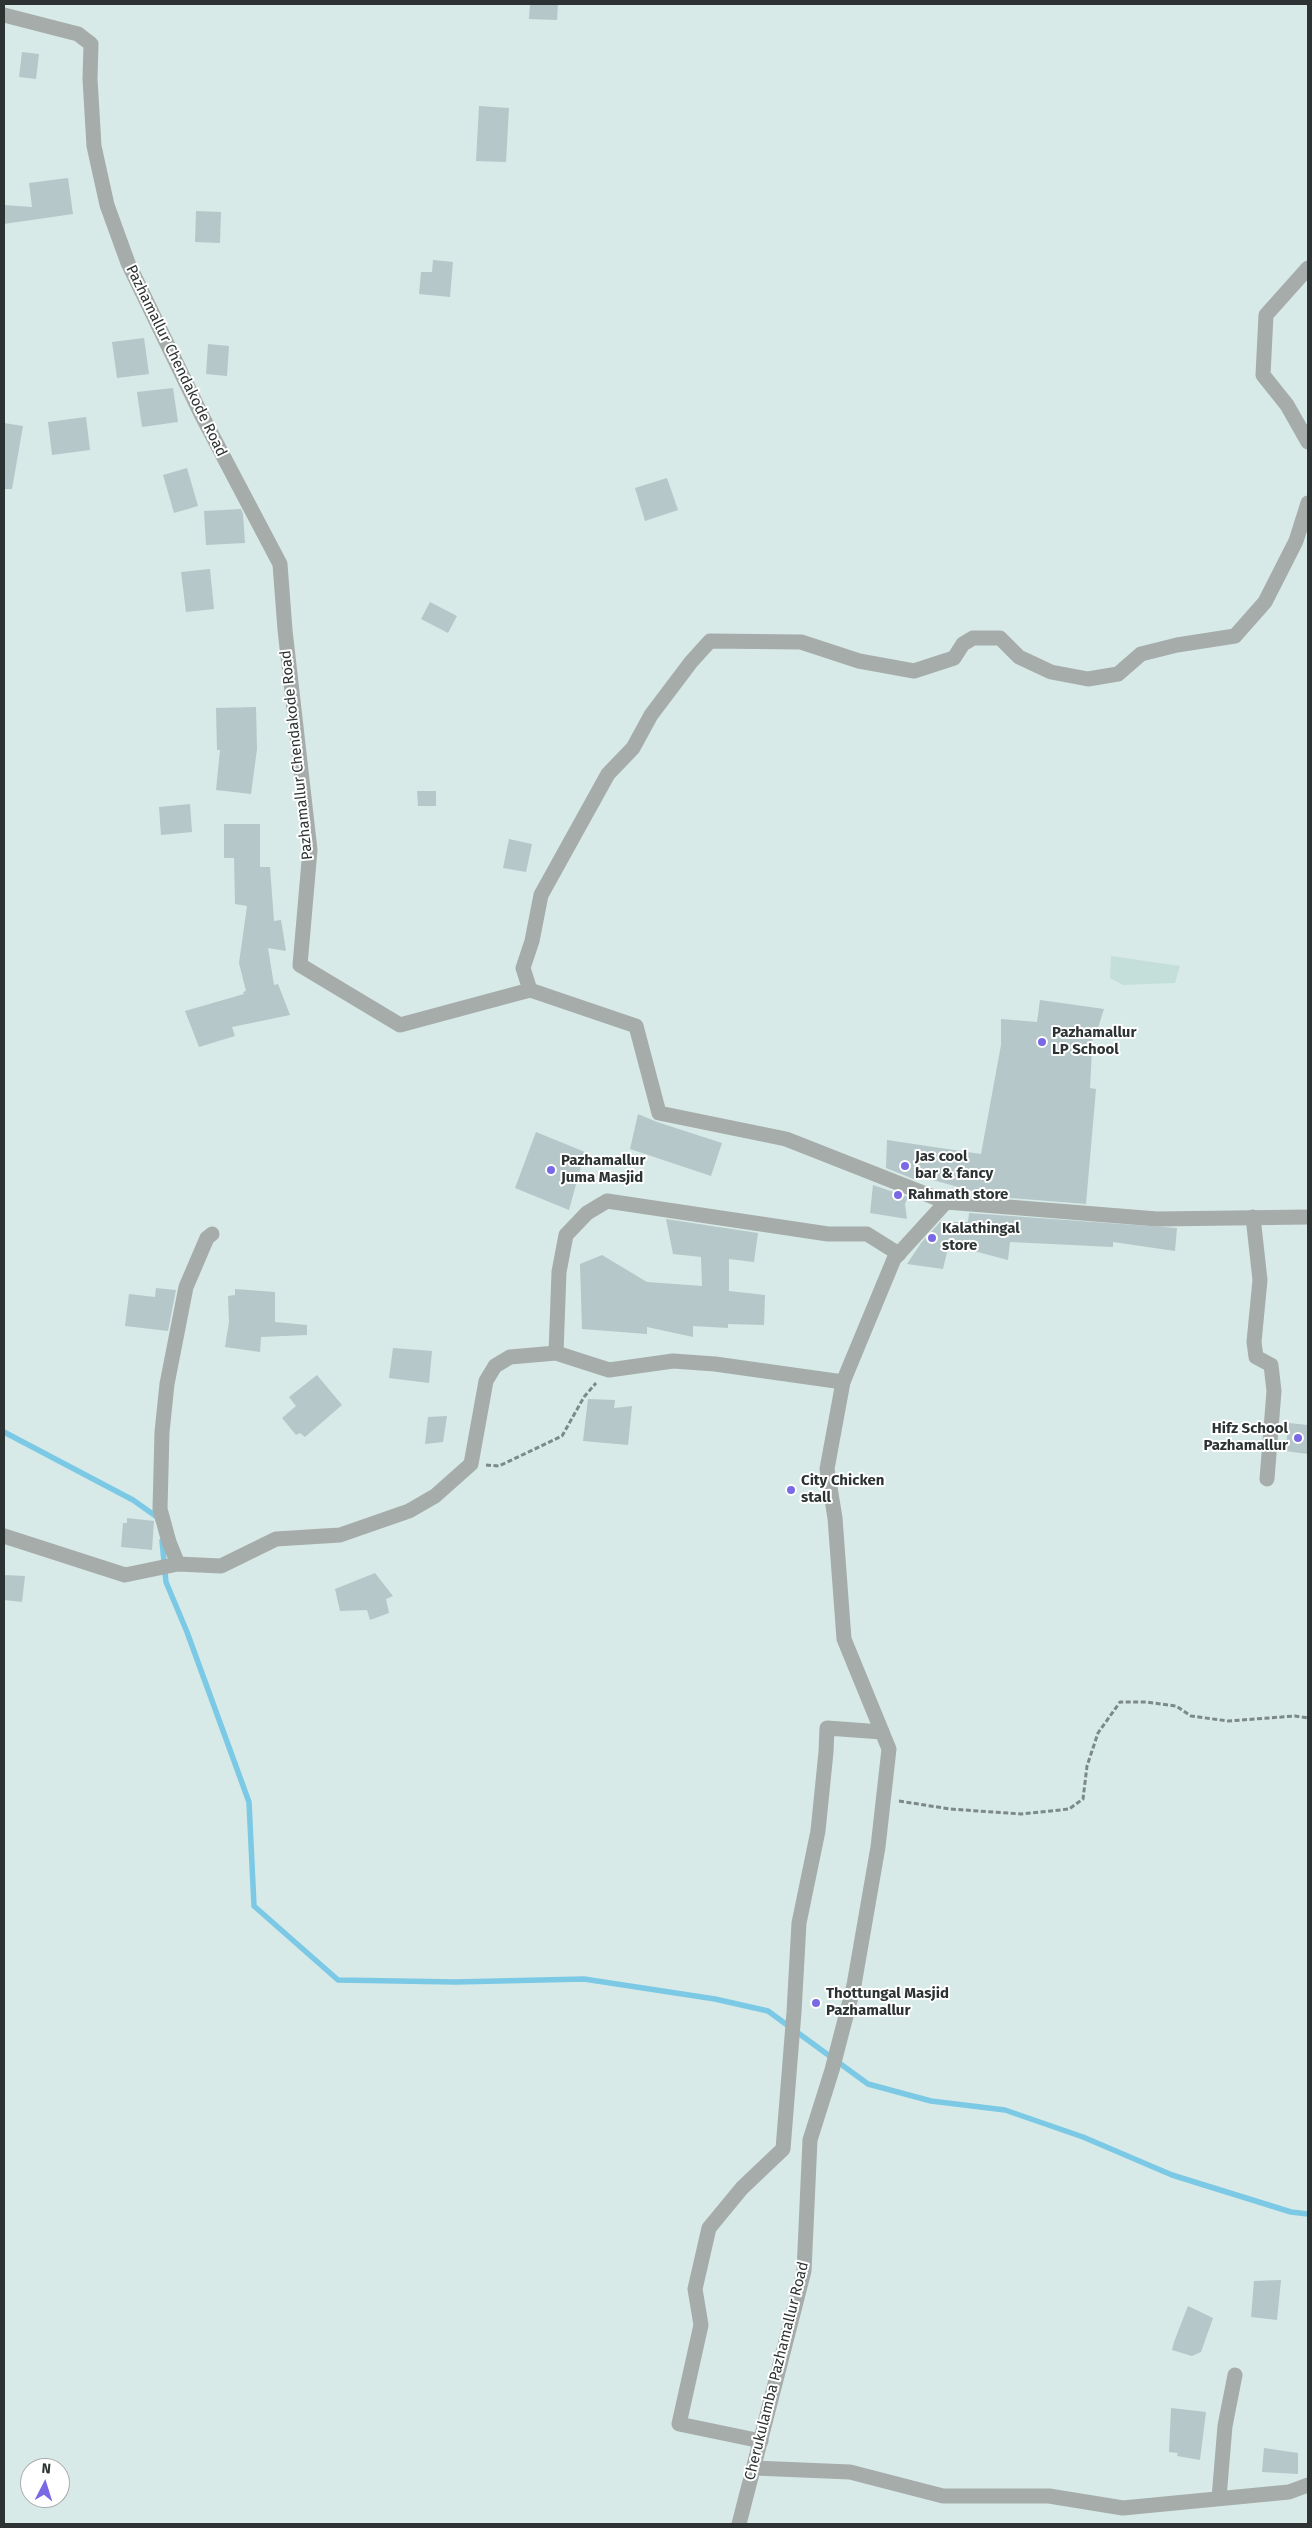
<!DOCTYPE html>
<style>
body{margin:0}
#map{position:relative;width:1312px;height:2528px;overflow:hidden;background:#d7eae7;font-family:"Fira Sans",sans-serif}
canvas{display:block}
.frame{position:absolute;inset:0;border:5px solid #2c3332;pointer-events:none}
.north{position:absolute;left:20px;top:2458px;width:50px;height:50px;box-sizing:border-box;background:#fff;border:1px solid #abadad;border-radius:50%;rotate:5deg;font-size:14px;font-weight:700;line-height:20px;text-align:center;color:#2c3332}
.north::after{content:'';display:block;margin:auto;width:18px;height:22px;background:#7a69e4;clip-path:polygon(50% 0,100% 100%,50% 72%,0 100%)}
</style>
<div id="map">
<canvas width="1312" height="2528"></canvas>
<div class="frame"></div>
<div class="north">N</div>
</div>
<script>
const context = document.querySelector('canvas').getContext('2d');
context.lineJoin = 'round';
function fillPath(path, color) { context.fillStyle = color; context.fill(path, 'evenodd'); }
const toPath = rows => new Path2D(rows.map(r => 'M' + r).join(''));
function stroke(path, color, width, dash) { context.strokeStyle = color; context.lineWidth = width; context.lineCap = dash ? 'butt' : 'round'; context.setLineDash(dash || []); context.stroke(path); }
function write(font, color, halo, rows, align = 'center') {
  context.font = font + ' "Fira Sans",sans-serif'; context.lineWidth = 4; context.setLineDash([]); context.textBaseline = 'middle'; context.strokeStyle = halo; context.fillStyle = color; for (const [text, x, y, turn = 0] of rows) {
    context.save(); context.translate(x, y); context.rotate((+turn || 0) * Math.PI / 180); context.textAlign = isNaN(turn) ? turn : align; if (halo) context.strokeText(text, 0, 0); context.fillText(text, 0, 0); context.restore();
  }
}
fillPath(toPath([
 [1111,956,1180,966,1175,983,1123,985,1110,978]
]), '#c4dfd9');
stroke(toPath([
 [4,1432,133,1500,157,1517,158,1520],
 [162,1541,166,1582,187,1632,249,1802,254,1906,338,1980,456,1982,584,1979,715,1999,768,2011,868,2084,931,2101,1005,2110,1083,2137,1172,2175,1291,2212,1308,2214]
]), '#7cc9e6', 5.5);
fillPath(toPath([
 [530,4,558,4,557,20,529,19],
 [22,52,39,54,36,79,19,77],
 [479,106,509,108,506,162,476,161],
 [68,178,73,214,4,224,4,205,32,207,29,183],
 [196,211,221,212,220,243,195,242],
 [433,260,453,262,450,297,419,294,421,272,432,272],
 [144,338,149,374,117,378,112,342],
 [208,344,229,346,227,376,206,374],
 [173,388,178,422,142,427,137,392],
 [86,417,90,450,52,455,48,422],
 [4,423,23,426,12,489,4,489],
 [187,468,198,506,174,513,163,475],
 [667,478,678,510,645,521,635,488],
 [241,509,243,514,245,543,206,545,204,511],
 [210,569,214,609,186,612,181,572],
 [430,602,457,616,448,633,421,619],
 [256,707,257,749,251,794,216,790,220,750,217,750,216,708],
 [417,791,436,791,436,806,418,806],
 [190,804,192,832,161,835,159,807],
 [224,824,260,824,260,867,270,867,274,921,281,920,286,951,268,948,274,985,278,984,290,1015,232,1027,235,1036,199,1047,185,1011,244,994,243,992,246,991,239,963,247,906,235,904,234,858,224,858],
 [509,839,532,844,526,872,503,868],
 [1040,1000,1104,1009,1097,1031,1093,1030,1090,1088,1096,1089,1086,1204,973,1195,973,1191,918,1176,916,1180,886,1168,887,1140,981,1154,1001,1045,1001,1019,1037,1022],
 [638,1114,657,1122,722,1143,711,1176,630,1149],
 [536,1132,585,1152,569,1210,515,1188],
 [873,1185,908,1197,905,1204,907,1219,870,1213],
 [969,1213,1177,1228,1175,1251,1113,1242,1113,1247,1010,1242,1008,1260,951,1245,952,1249,948,1248,943,1269,907,1264,921,1243,940,1222,968,1222],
 [666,1219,758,1233,754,1262,729,1259,729,1291,765,1295,764,1325,728,1324,728,1328,693,1326,693,1337,647,1327,647,1334,582,1329,580,1264,602,1255,647,1282,702,1286,701,1257,673,1254],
 [156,1288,176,1290,168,1331,125,1326,129,1294,155,1297],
 [235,1289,275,1292,275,1322,307,1325,307,1335,261,1337,260,1352,225,1347,229,1322,228,1296,235,1295],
 [393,1348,432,1351,429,1383,389,1378],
 [317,1375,342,1405,305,1437,300,1433,296,1435,282,1418,296,1406,289,1397],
 [588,1399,615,1400,614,1408,632,1406,628,1445,583,1441],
 [447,1416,443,1442,425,1444,428,1417],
 [1289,1423,1308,1425,1308,1454,1285,1451],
 [127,1518,154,1521,152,1550,121,1547,123,1523,127,1523],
 [375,1573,393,1596,386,1599,389,1613,370,1620,367,1610,340,1611,335,1589],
 [4,1575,25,1576,22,1602,4,1600],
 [1281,2280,1277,2320,1251,2317,1254,2281],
 [1188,2306,1213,2318,1201,2352,1192,2356,1172,2350,1174,2342],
 [1171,2408,1206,2412,1200,2460,1177,2456,1178,2453,1169,2452],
 [1264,2448,1298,2453,1298,2474,1262,2472]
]), '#b5c7c9');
stroke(toPath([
 [486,1465,499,1466,562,1436,584,1397,596,1383],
 [899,1801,950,1809,1021,1814,1069,1809,1083,1799,1087,1766,1098,1733,1120,1702,1146,1702,1176,1706,1191,1716,1228,1721,1295,1716,1308,1718]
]), '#7c8987', 3, [5, 2.5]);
stroke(toPath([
 [4,15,78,34,91,44,90,79,94,146,107,205,128,263,201,414,280,564,285,630,310,850,300,965,400,1025,530,990,636,1026,659,1113,786,1139,946,1202],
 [1308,268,1266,315,1263,375,1287,405,1308,442],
 [530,990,523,968,532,941,541,895,608,774,633,748,651,715,691,662,710,641,801,642,859,661,914,671,954,658,963,644,973,638,1000,638,1019,657,1051,672,1088,679,1118,674,1141,654,1177,645,1235,636,1265,602,1296,541,1308,503],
 [1253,1217,1260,1280,1254,1342,1256,1357,1271,1365,1274,1391,1267,1479],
 [556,1353,559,1272,566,1235,587,1213,607,1201,828,1234,867,1234,899,1254],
 [4,1536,125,1575,178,1564,221,1566,276,1539,340,1535,409,1511,435,1496,471,1464,486,1381,495,1366,510,1357,556,1353,609,1370,673,1361,715,1364,843,1382],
 [178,1564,169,1542,160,1509,162,1432,167,1384,186,1287,207,1238,212,1234],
 [761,2441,679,2424,701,2325,695,2289,709,2228,742,2188,783,2149,794,2012,799,1923,818,1831,826,1752,827,1728,882,1732],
 [754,2468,850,2472,943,2496,1049,2496,1123,2508,1289,2492,1308,2485],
 [1219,2498,1225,2426,1235,2375]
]), '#a6aca9', 15);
stroke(toPath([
 [739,2524,804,2271,810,2140,832,2070,854,1985,878,1847,889,1749,844,1639,835,1518,827,1469,843,1382,894,1259,946,1202,1157,1219,1308,1217]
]), '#a6aca9', 15);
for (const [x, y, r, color] of [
 [1042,1042,5,"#7a69e4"],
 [905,1166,5,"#7a69e4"],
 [551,1170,5,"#7a69e4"],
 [898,1195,5,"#7a69e4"],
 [932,1238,5,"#7a69e4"],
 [1298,1438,5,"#7a69e4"],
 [791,1490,5,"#7a69e4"],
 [816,2003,5,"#7a69e4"]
]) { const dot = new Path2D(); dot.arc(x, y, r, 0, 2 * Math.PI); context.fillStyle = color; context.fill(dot); stroke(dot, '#fff', 2); }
write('15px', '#2c3332', '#fff', [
 ["Pazhamallur Chendakode Road",176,361,64],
 ["Pazhamallur Chendakode Road",297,755,-96],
 ["Cherukulamba Pazhamallur Road",777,2371,-76]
]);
write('bold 15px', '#2c3332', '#fff', [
 ["Pazhamallur",1052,1033],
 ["LP School",1052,1050],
 ["Jas cool",915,1157],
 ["bar & fancy",915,1174],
 ["Pazhamallur",561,1161],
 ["Juma Masjid",561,1178],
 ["Rahmath store",908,1195],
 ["Kalathingal",942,1229],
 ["store",942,1246],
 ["Hifz School",1288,1429,"right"],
 ["Pazhamallur",1288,1446,"right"],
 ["City Chicken",801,1481],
 ["stall",801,1498],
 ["Thottungal Masjid",826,1994],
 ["Pazhamallur",826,2011]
], 'left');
</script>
